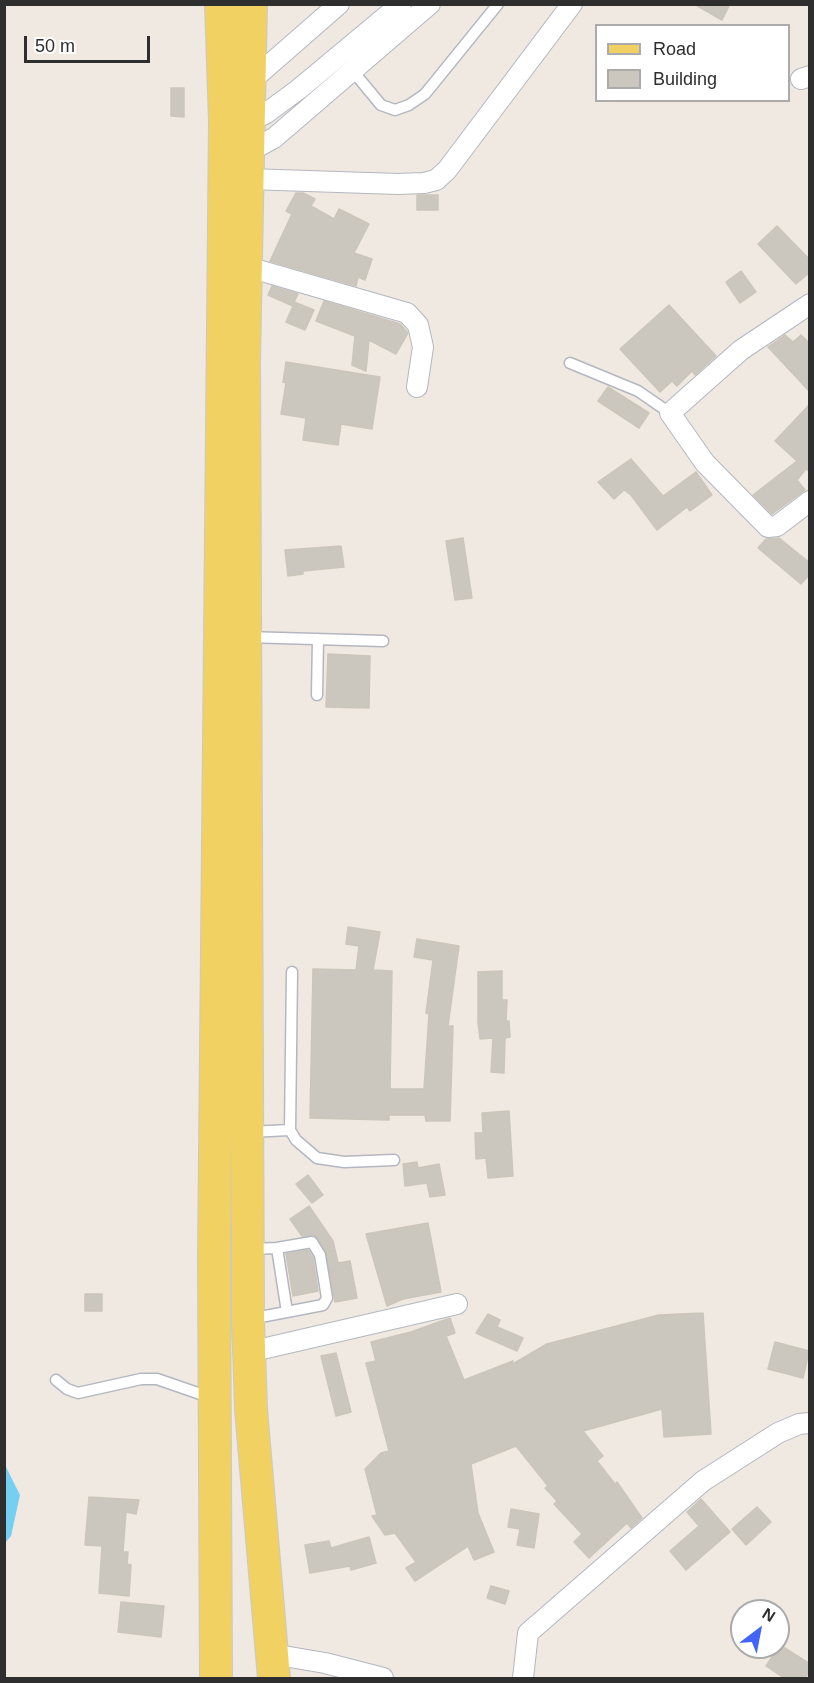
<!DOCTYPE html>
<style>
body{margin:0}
#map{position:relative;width:814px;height:1683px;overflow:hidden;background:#efe9e1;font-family:Helvetica,sans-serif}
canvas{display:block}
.frame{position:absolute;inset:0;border:6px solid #2e2e2e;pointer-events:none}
.legend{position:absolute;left:595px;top:24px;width:195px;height:78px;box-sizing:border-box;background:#fff;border:2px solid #ababab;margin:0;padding:8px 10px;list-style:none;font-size:18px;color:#2e2e2e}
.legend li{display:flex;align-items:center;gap:12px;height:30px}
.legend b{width:30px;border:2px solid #ababab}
.north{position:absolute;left:730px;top:1599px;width:60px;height:60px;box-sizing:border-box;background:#fff;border:2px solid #ababab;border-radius:50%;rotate:32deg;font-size:16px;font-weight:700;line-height:24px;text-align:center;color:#2e2e2e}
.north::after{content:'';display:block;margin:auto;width:21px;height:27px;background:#4264fb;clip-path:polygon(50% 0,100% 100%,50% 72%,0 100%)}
.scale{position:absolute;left:24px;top:36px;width:126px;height:27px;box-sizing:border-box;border:3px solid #2e2e2e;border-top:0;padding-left:8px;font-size:18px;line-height:21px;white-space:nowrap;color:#2e2e2e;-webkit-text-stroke:4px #fff;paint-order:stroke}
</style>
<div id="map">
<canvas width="814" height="1683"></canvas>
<div class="frame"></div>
<ul class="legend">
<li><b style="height:8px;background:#f2d163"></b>Road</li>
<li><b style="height:16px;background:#cbc7bf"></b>Building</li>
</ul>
<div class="north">N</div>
<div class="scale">50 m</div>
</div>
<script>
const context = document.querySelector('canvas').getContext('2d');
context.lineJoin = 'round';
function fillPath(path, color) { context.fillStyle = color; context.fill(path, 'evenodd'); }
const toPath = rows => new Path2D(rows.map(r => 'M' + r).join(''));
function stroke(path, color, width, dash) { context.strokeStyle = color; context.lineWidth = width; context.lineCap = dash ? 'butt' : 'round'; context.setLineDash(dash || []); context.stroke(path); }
fillPath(toPath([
 [5,1465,20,1495,11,1536,5,1543]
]), '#75cff0');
const building = toPath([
 [694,4,730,4,722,20,694,4],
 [171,88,184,88,184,117,171,116,171,88],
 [296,193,303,193,315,199,311,206,334,219,339,209,369,224,354,253,372,259,365,280,358,277,356,286,270,261,292,214,286,211,296,193],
 [417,195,438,195,438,210,417,210,417,195],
 [777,226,810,260,810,272,796,284,758,244,777,226],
 [741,271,756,292,740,303,726,282,741,271],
 [272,286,298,294,294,302,314,310,305,330,286,322,293,306,268,295,272,286],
 [324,301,400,324,408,333,396,354,369,340,366,371,352,365,355,336,316,321,324,301],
 [669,305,716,356,695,375,692,371,677,386,672,381,660,392,620,349,669,305],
 [785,335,793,342,801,335,810,344,810,392,768,347,785,335],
 [286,362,380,377,372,429,341,424,338,445,303,440,306,418,281,414,286,383,283,382,286,362],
 [608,387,649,413,639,428,598,401,608,387],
 [810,404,810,472,806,469,797,480,805,490,772,514,753,495,797,461,775,441,810,404],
 [631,459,663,496,696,472,712,495,690,511,687,507,657,530,631,495,624,490,614,499,598,482,631,459],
 [463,538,472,598,455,600,446,541,463,538],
 [779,538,810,563,810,574,801,584,758,548,766,539,779,538],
 [341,546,344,567,303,571,303,574,288,576,285,550,341,546],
 [328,654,370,656,369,708,326,707,328,654],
 [348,927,380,932,373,970,392,971,390,1089,424,1089,429,1014,426,1013,433,960,414,957,417,939,459,946,448,1026,453,1026,450,1121,426,1121,425,1115,389,1115,389,1120,310,1118,313,969,356,970,359,946,346,944,348,927],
 [502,971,502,1000,507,1000,506,1021,509,1021,510,1037,505,1038,504,1073,491,1072,493,1038,480,1039,478,1022,478,972,502,971],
 [509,1111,513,1176,488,1178,486,1158,476,1159,475,1133,483,1133,482,1113,509,1111],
 [417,1162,418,1168,439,1164,445,1195,430,1197,427,1183,405,1186,403,1164,417,1162],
 [308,1175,323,1195,312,1203,296,1184,308,1175],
 [309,1206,333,1241,338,1263,350,1261,357,1298,335,1302,326,1251,316,1236,302,1236,290,1219,309,1206],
 [428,1223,441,1292,403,1299,387,1306,366,1234,428,1223],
 [308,1250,313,1258,318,1291,293,1296,286,1254,308,1250],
 [85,1294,102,1294,102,1311,85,1311,85,1294],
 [703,1313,711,1434,664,1437,662,1409,583,1431,603,1456,597,1461,615,1484,617,1482,642,1518,631,1528,627,1523,589,1558,574,1542,582,1534,554,1504,557,1501,545,1488,548,1486,516,1446,471,1464,478,1513,494,1552,474,1560,468,1546,415,1581,406,1568,416,1562,395,1533,385,1535,372,1516,377,1515,365,1469,381,1453,389,1451,366,1363,376,1361,371,1342,411,1332,450,1318,455,1333,446,1336,464,1380,513,1361,511,1365,547,1344,659,1315,703,1313],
 [488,1314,500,1320,497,1327,523,1338,517,1351,476,1333,488,1314],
 [775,1342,809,1351,803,1378,768,1369,775,1342],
 [336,1353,351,1412,336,1416,321,1356,336,1353],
 [89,1497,139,1500,136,1514,126,1512,123,1552,128,1552,127,1564,131,1565,129,1596,99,1593,102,1546,85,1545,89,1497],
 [701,1499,730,1532,686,1570,670,1551,699,1526,687,1512,701,1499],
 [757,1507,771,1522,746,1545,732,1529,757,1507],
 [511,1509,539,1514,534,1548,517,1545,520,1529,508,1527,511,1509],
 [369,1537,376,1563,351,1570,350,1566,310,1573,305,1545,329,1541,331,1548,369,1537],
 [491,1586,509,1591,505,1604,487,1598,491,1586],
 [121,1602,164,1606,161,1637,118,1632,121,1602],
 [780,1645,810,1664,810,1671,805,1678,784,1678,766,1666,780,1645]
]);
fillPath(building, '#cbc7bf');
stroke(building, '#cbc5ba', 1.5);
const lane = toPath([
 [352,70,381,105,395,110,409,105,425,94,498,4],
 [570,363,638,391,670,413],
 [246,637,383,641],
 [317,695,318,639],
 [292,972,290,1130,296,1140,317,1158,344,1162,394,1160],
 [249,1132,290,1130],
 [277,1248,287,1312],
 [250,1319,323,1305,327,1298,320,1255,312,1242,277,1248,251,1249],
 [56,1380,67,1389,78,1393,141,1379,157,1379,212,1398]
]);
const street = toPath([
 [801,79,810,76],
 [244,80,252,80,339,4],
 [250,121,265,114,299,89,401,4],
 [248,152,274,138,430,4],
 [248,179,398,184,424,183,436,180,447,170,572,4],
 [248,267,407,313,418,325,423,347,417,387],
 [810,304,741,350,670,413,705,463,768,527,777,526,810,501],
 [249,1352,457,1304],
 [272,1654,325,1663,383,1678],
 [523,1678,528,1633,703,1481,778,1433,799,1424,810,1423]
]);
const primary = toPath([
 [251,4,244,360,248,1319,251,1409,274,1678],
 [216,1678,214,1258,225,121,221,4]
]);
stroke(lane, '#b4b7c1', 13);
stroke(street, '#b4b7c1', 22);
stroke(primary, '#c9c9c9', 34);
stroke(lane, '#fff', 10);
stroke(street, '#fff', 20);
stroke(primary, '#f2d163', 32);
</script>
